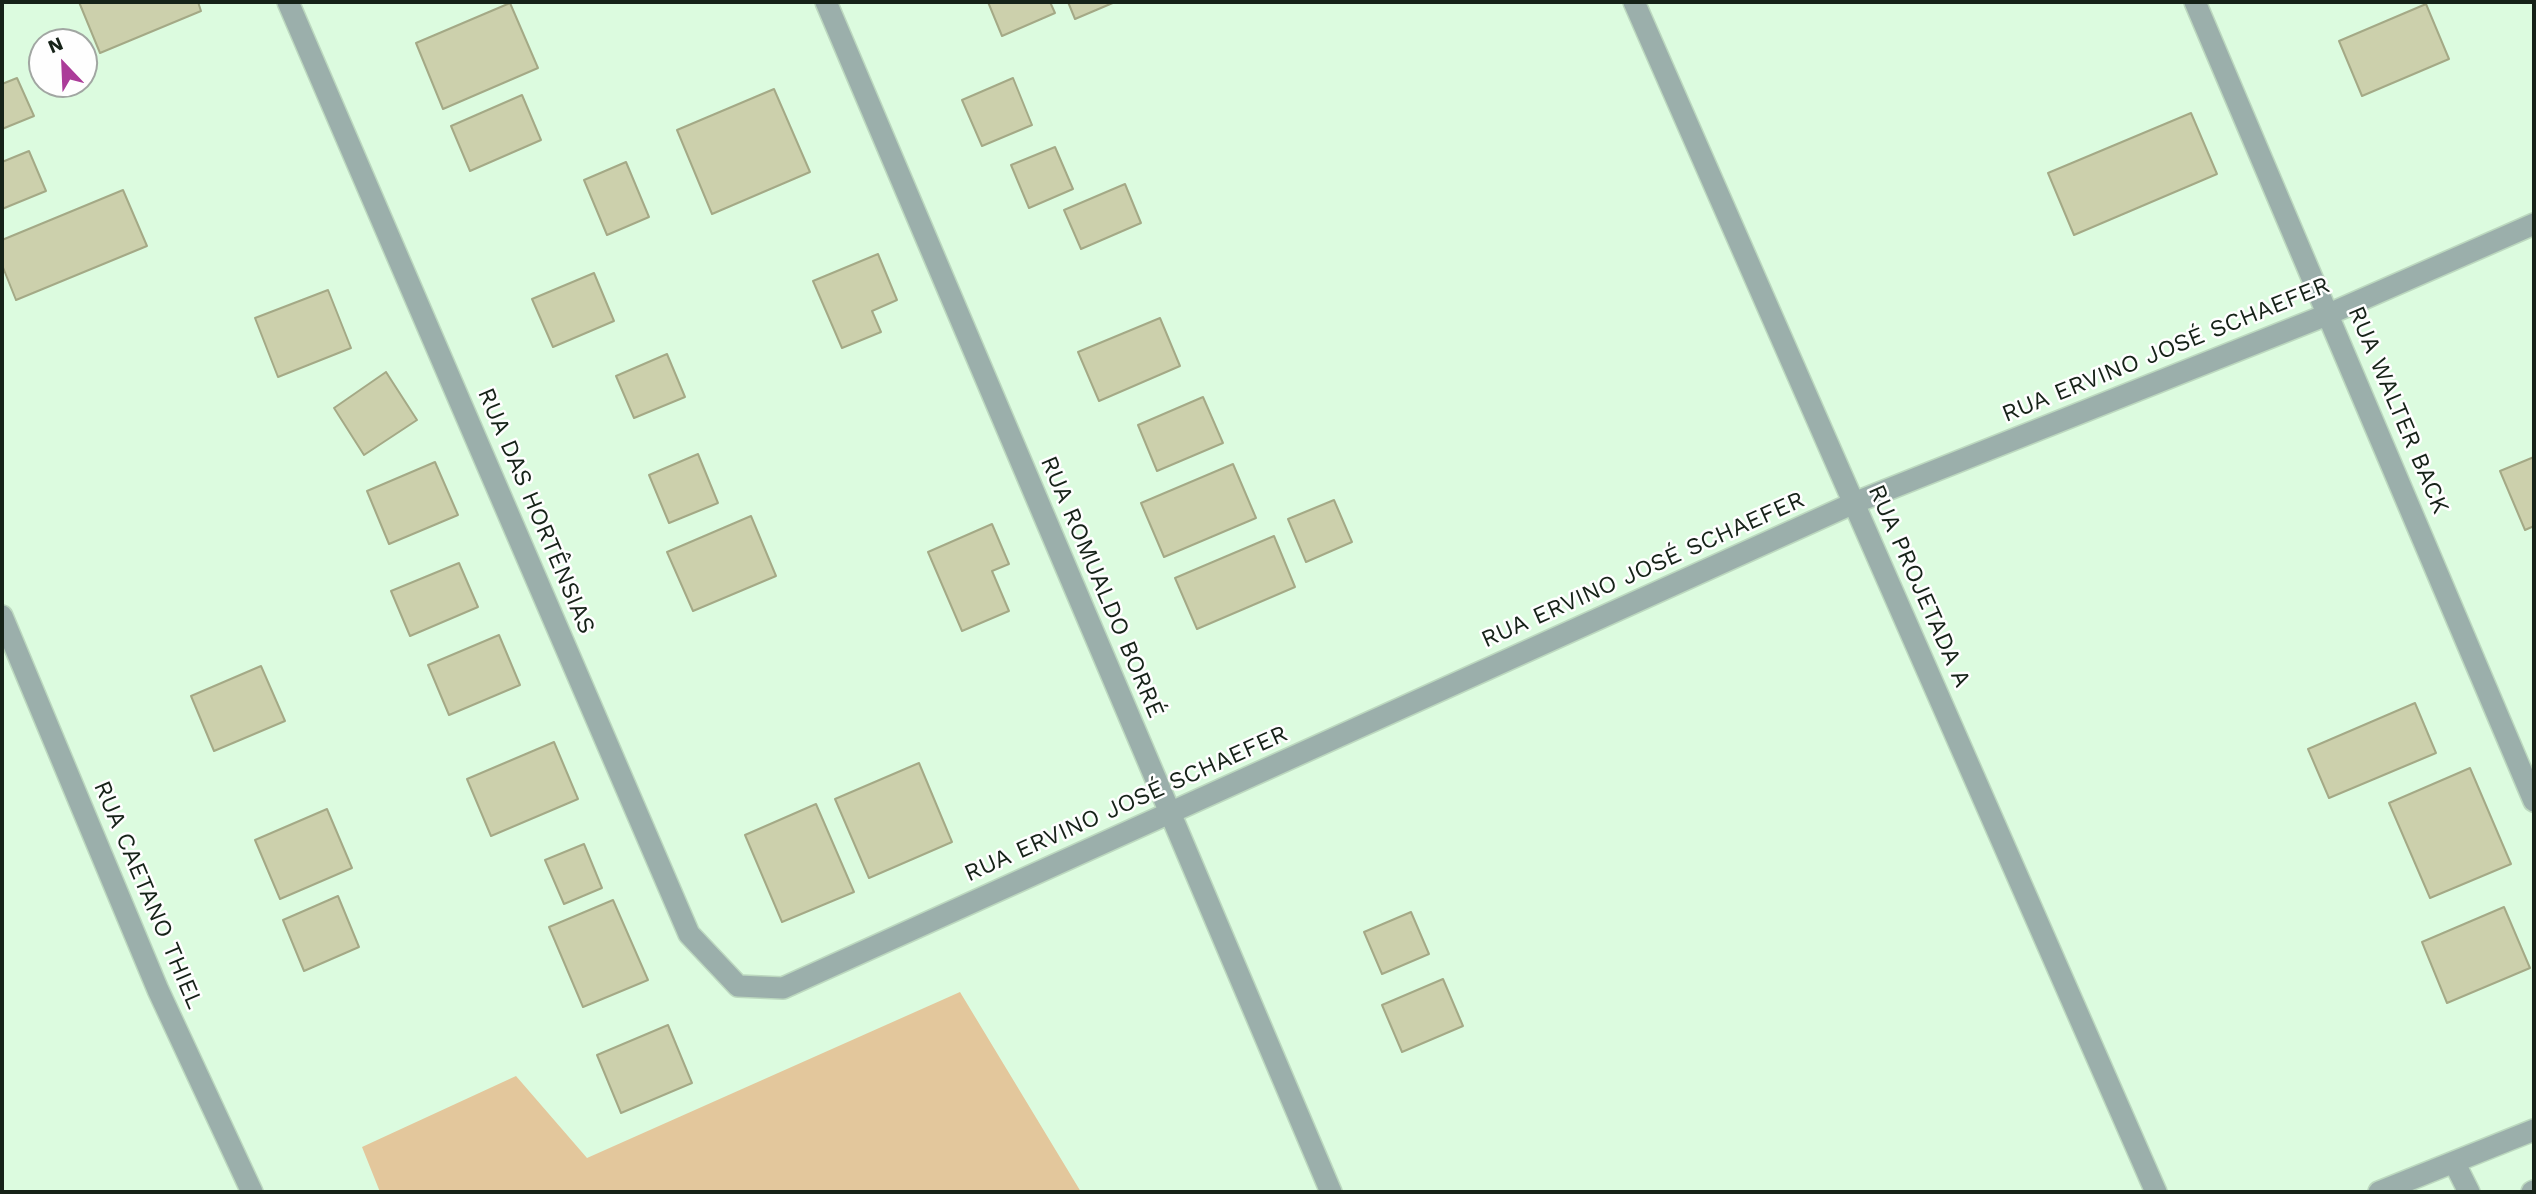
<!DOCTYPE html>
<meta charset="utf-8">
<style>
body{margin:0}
#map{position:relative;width:2536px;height:1194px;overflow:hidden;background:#dcfbdf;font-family:"Work Sans",sans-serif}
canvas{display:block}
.frame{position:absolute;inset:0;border:4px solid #162218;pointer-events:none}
.north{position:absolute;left:28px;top:28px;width:70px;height:70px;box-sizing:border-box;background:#fefefe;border:2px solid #a1a6a2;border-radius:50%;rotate:337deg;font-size:19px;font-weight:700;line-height:28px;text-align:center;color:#162218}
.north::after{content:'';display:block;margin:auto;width:24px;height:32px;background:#ab3c99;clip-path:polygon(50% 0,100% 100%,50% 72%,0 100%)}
</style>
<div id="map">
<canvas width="2536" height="1194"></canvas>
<div class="frame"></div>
<div class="north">N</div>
</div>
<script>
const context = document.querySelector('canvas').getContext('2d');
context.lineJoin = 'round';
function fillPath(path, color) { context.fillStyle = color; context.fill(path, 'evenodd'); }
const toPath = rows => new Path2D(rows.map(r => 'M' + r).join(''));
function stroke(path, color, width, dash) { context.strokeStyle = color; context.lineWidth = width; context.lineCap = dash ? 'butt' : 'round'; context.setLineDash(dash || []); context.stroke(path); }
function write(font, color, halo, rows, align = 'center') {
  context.font = font + ' "Work Sans",sans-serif'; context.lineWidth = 5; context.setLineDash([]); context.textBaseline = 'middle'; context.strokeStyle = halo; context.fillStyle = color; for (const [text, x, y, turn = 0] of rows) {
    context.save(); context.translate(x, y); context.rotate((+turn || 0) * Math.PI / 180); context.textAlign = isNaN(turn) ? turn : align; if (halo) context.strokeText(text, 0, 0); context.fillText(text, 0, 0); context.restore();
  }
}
fillPath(toPath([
 [960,992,1081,1192,380,1192,362,1147,516,1076,587,1158]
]), '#e3c79c');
const building = toPath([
 [79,2,198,2,201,11,100,53,79,2],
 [988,2,1050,2,1055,13,1002,36,988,2],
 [1068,2,1115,2,1075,19,1068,2],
 [510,3,538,68,443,109,416,43,510,3],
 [2426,4,2449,59,2362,96,2339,41,2426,4],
 [17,78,34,116,2,129,2,84,17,78],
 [1013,78,1032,125,982,146,962,100,1013,78],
 [774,89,810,172,712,214,677,130,774,89],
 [522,95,541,140,470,171,451,126,522,95],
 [2191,113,2217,174,2074,235,2048,173,2191,113],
 [1055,147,1073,189,1029,208,1011,165,1055,147],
 [29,151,46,191,2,209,2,162,29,151],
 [626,162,649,217,607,235,584,180,626,162],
 [1125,184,1141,223,1081,249,1064,210,1125,184],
 [123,190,147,246,16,300,2,265,2,240,123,190],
 [878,254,897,300,872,311,881,332,842,348,813,281,878,254],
 [594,273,614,321,553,347,532,299,594,273],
 [328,290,351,348,278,377,255,318,328,290],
 [1160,318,1180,366,1099,401,1078,352,1160,318],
 [667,354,685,397,634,418,616,376,667,354],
 [386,372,417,420,364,455,334,408,386,372],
 [1203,397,1223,443,1157,471,1138,425,1203,397],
 [698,454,718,503,669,523,649,475,698,454],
 [2534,457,2534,526,2525,530,2500,471,2534,457],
 [435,462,458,515,389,544,367,491,435,462],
 [1233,464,1256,518,1164,557,1141,503,1233,464],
 [1334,500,1352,542,1306,562,1288,519,1334,500],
 [751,516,776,576,693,611,667,552,751,516],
 [992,524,1009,564,992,571,1009,611,962,631,928,552,992,524],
 [1274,536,1295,587,1197,629,1175,578,1274,536],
 [459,563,478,607,410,636,391,591,459,563],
 [499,635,520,685,449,715,428,665,499,635],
 [261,666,285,721,214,751,191,696,261,666],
 [2415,703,2436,753,2329,798,2308,749,2415,703],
 [554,742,578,799,491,836,467,779,554,742],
 [919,763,952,842,869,878,835,799,919,763],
 [2470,768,2511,864,2430,898,2389,803,2470,768],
 [816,804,854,892,782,922,745,835,816,804],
 [327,809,352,868,280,899,255,840,327,809],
 [584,844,602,888,564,904,545,860,584,844],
 [338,896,359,947,304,971,283,920,338,896],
 [613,900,648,980,583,1007,549,927,613,900],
 [2504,907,2530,968,2447,1003,2422,942,2504,907],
 [1411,912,1429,954,1382,974,1364,932,1411,912],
 [1443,979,1463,1026,1402,1052,1382,1005,1443,979],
 [668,1025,692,1083,621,1113,597,1055,668,1025]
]);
fillPath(building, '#ccd0ac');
stroke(building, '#a4a986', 2);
const minor = toPath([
 [288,2,689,934,738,986,783,988,1854,503,2329,314,2534,224],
 [826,2,1331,1192],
 [1634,2,2156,1192],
 [2195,2,2534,801],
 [2,616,158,990,252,1192],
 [2454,1162,2469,1192],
 [2379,1192,2534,1130],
 [2532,1192,2534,1191]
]);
stroke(minor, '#bcd8bf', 24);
stroke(minor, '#9bafab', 21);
write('24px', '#162218', '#fefefe', [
 ["RUA ERVINO JOSÉ SCHAEFER",2166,350,-22],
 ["RUA WALTER BACK",2398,410,67],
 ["RUA DAS HORTÊNSIAS",536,511,67],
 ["RUA ERVINO JOSÉ SCHAEFER",1643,570,-24],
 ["RUA PROJETADA A",1919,586,66],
 ["RUA ROMUALDO BORRÉ",1102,587,67],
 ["RUA ERVINO JOSÉ SCHAEFER",1126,804,-24],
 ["RUA CAETANO THIEL",148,895,67]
]);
</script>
